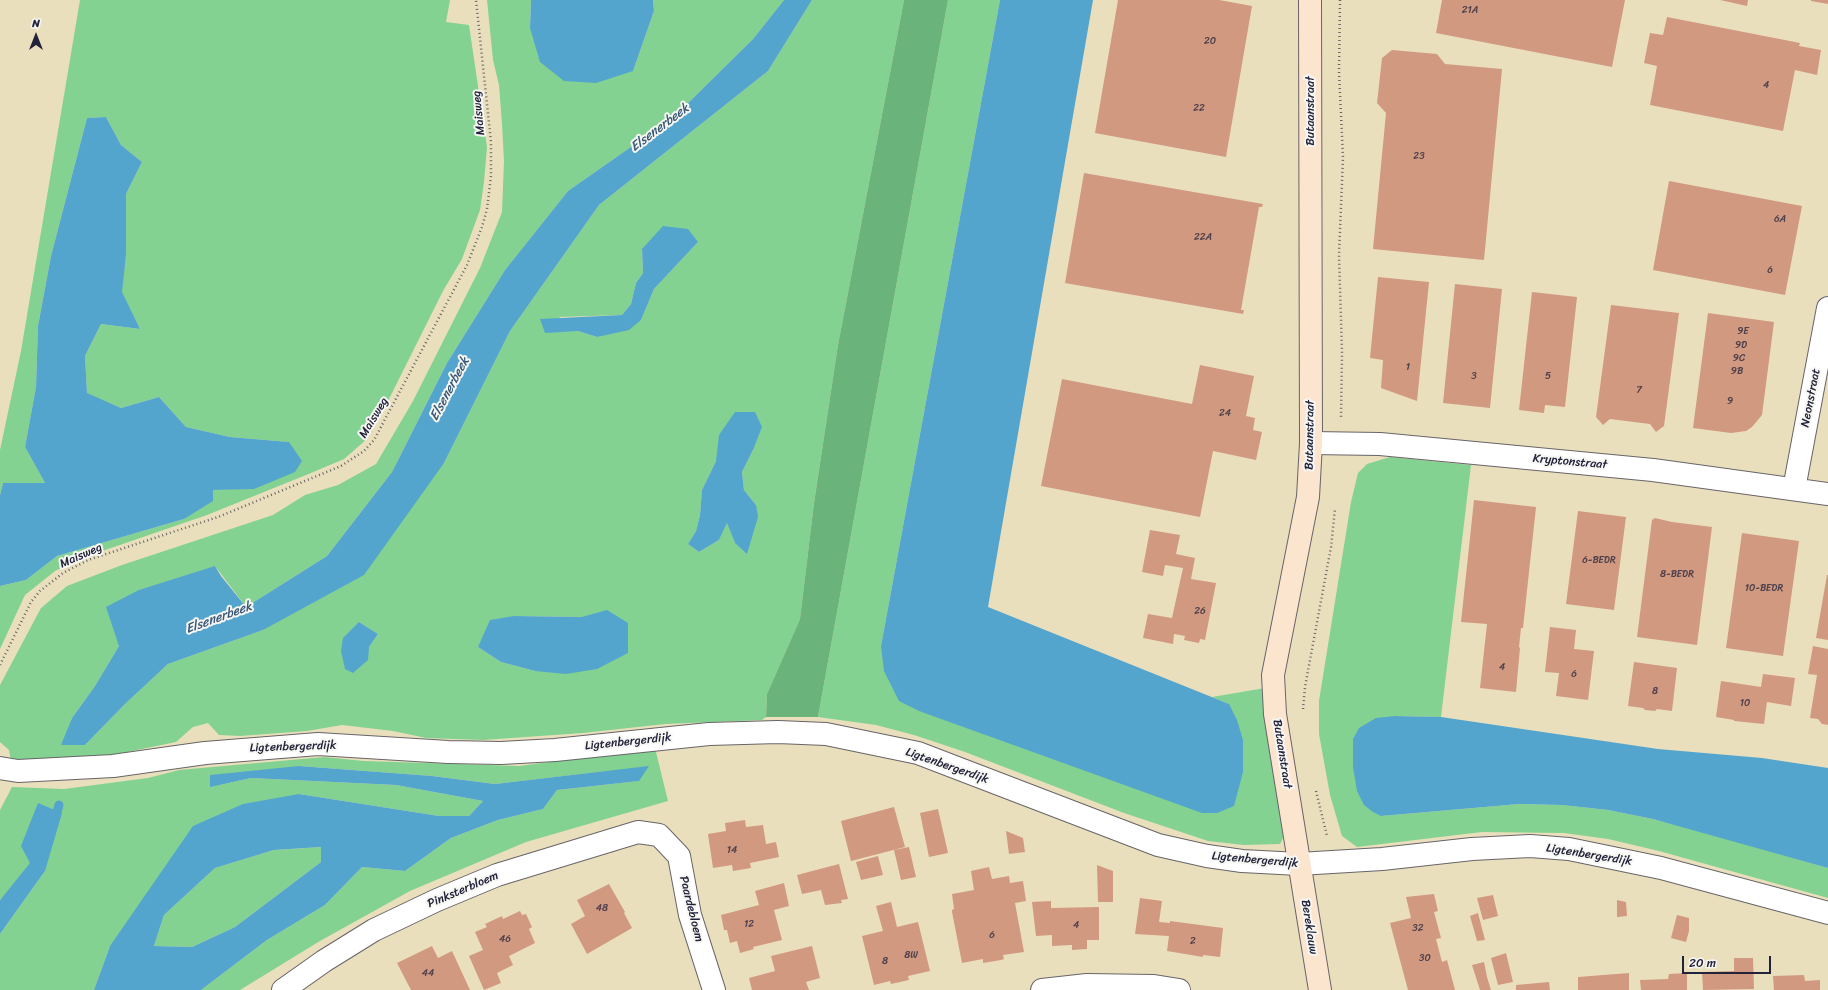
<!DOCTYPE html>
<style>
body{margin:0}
#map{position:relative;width:1828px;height:990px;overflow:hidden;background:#eadfbd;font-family:Sriracha,sans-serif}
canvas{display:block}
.north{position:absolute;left:16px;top:16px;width:40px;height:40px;-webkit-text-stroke:3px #f6f6f2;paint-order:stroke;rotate:0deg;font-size:11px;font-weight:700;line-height:16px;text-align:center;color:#22223b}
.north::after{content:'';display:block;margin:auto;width:14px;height:18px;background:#22223b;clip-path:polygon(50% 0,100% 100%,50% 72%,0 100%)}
.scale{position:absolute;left:1682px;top:956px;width:89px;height:18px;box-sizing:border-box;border:2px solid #22223b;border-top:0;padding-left:5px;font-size:12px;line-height:14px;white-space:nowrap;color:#22223b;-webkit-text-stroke:3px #f6f6f2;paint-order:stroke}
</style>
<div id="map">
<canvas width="1828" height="990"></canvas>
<div class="north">N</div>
<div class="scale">20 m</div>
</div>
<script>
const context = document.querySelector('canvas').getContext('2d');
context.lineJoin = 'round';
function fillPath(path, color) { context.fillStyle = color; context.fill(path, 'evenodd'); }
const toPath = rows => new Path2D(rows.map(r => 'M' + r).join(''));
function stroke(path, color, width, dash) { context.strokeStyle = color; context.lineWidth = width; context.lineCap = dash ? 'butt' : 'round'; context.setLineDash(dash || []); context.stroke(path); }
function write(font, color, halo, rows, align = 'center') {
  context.font = font + ' Sriracha,sans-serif'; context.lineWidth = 4; context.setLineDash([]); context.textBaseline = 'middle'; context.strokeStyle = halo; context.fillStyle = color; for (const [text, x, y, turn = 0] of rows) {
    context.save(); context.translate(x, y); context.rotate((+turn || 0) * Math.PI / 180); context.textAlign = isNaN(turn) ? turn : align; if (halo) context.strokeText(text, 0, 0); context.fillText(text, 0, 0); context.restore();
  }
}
fillPath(toPath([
 [80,0,450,0,446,22,469,25,487,147,484,182,480,210,462,259,443,291,385,407,367,439,344,459,311,473,207,515,82,558,55,571,25,595,0,649,0,586,26,580,57,556,184,519,212,490,254,488,289,442,230,437,186,427,159,397,121,408,87,394,85,356,101,324,140,329,121,292,126,255,126,194,142,162,121,145,106,117,87,118,51,256,38,326,36,387,25,447,45,483,3,483,0,495,0,450,21,351],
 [487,0,531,0,530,28,633,71,654,11,653,0,784,0,753,39,675,116,568,191,505,270,447,363,392,472,327,556,246,607,215,566,119,646,95,686,72,718,62,745,85,745,125,704,168,664,263,630,444,463,510,331,599,205,768,71,812,0,904,0,838,345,814,503,800,619,767,694,766,717,762,720,665,724,583,733,483,740,426,738,393,731,342,725,307,731,240,736,219,735,208,723,193,727,176,742,103,757,11,761,9,750,0,742,0,685,41,608,67,586,122,565,273,515,305,495,338,485,376,464,413,401,480,268,502,212,504,161,502,124,499,85,493,60],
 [698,242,654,289,641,320,597,337,578,331,559,317,622,315,631,304,636,283,643,273,642,249],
 [753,450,742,472,744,490,756,505,735,543,727,522,719,540,699,552,688,544,696,531,700,515,702,490,716,461],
 [514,616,582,617,535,671,501,662,478,647],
 [359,622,378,634,369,647],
 [948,0,1000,0,881,646,1229,704,1212,697,1265,688,1286,832,1280,844,1244,845,1208,841,1124,813,965,752,914,735,876,725,818,717],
 [1390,457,1471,465,1441,717,1396,716,1381,816,1519,804,1562,805,1608,810,1653,819,1704,832,1828,868,1828,898,1659,851,1608,839,1564,833,1482,832,1357,847,1342,836,1330,795,1319,734,1319,701,1351,502,1358,473,1367,464],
 [655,748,668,801,526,842,410,891,320,941,240,990,201,990,267,940,325,905,362,867,405,871,451,838,498,820,543,809,557,790,638,781,608,771,495,784,432,776,299,766,210,787,251,778,396,785,483,801,469,816,439,816,299,794,110,946,94,990,0,990,0,934,45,871,31,863,0,900,0,810,12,787,64,789,148,778,179,770,324,757,364,761,519,766],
 [322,847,321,862,235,927,192,947,154,946,164,915,215,868,274,850]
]), '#83d291');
fillPath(toPath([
 [904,0,948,0,818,717,766,717,767,694,800,619,814,503,838,345]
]), '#6ab47b');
fillPath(toPath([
 [531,0,653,0,654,11,633,71,596,83,564,81,540,62,530,28],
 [784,0,812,0,768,71,599,205,510,331,444,463,364,575,263,630,168,664,125,704,85,745,61,745,72,718,95,686,119,646,106,607,139,590,215,566,221,576,246,607,327,556,392,472,447,363,505,270,568,191,675,116,753,39],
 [1000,0,1093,0,988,607,1229,704,1237,720,1243,740,1243,772,1234,806,1217,813,1202,813,919,711,899,701,884,671,881,646],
 [106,117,121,145,142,162,126,194,126,255,122,292,140,329,101,324,85,356,87,393,121,408,159,397,186,427,230,437,289,442,302,461,295,472,254,489,213,490,213,501,184,519,57,556,26,580,0,586,0,495,3,483,45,483,25,447,36,387,38,326,51,256,87,118],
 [663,226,688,229,698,242,654,289,641,320,629,330,597,337,578,331,545,333,540,319,622,315,631,304,636,283,643,273,642,249],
 [735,412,755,412,762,427,753,450,742,472,744,490,756,505,758,517,747,554,735,543,727,523,719,540,699,552,688,544,696,531,700,515,702,490,716,461,719,435],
 [607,610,628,623,628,653,597,669,566,674,535,671,501,662,478,647,490,620,514,616,582,617],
 [359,622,378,634,369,647,368,660,353,673,345,669,341,651,343,638],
 [1396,716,1441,717,1658,749,1762,758,1828,768,1828,868,1653,819,1608,810,1562,805,1519,804,1381,816,1373,812,1364,805,1357,791,1353,767,1353,739,1359,728,1376,718],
 [299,766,432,776,495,784,649,766,639,781,557,790,543,809,498,820,451,838,405,871,362,867,325,905,267,940,201,990,94,990,110,946,193,826,243,804,299,794,439,816,469,816,483,801,396,785,251,778,210,787,210,775],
 [321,847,321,862,235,927,192,947,154,946,164,915,215,868,274,850],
 [38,803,62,813,45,871,0,934,0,900,30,863,21,846]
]), '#53a5ce');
stroke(toPath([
 [54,823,59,805]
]), '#53a5ce', 9);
fillPath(toPath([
 [1118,0,1219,0,1252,6,1226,157,1095,133],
 [1442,0,1625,0,1612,67,1436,33],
 [1720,0,1748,0,1747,6],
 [1811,0,1828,0,1828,4,1811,1],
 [1667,17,1800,43,1799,46,1821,50,1817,75,1795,70,1783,131,1650,105,1657,66,1644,63,1650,33,1663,35],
 [1392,50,1437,54,1445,64,1502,69,1484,260,1373,249,1386,113,1377,103,1382,58],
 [1084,173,1263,204,1262,207,1259,207,1241,310,1244,310,1243,314,1065,283],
 [1669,181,1802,206,1785,295,1653,270],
 [1378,277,1429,282,1417,401,1381,388,1383,360,1370,358],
 [1455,284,1502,289,1490,408,1443,403],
 [1532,292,1577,297,1565,407,1545,405,1544,413,1519,410],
 [1611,305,1679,313,1664,426,1656,432,1650,424,1610,419,1603,425,1596,417],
 [1708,313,1774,322,1762,415,1752,427,1746,431,1731,433,1693,428],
 [1200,365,1254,376,1246,416,1255,418,1253,430,1262,432,1256,460,1213,451,1200,517,1041,486,1062,379,1192,404],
 [1474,500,1536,507,1523,628,1521,628,1519,647,1520,648,1516,692,1480,688,1487,624,1461,622],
 [1578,511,1626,517,1614,610,1566,604],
 [1655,518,1672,522,1712,527,1697,645,1637,637,1652,520],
 [1150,530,1180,535,1176,554,1195,558,1191,579,1216,583,1205,640,1200,639,1199,643,1184,640,1185,636,1174,634,1173,644,1143,638,1148,614,1172,618,1183,568,1165,565,1163,576,1142,572],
 [1742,533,1799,541,1783,656,1726,648],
 [1827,575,1828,575,1828,640,1816,638],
 [1550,627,1576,630,1574,649,1594,651,1588,700,1556,696,1559,673,1545,672],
 [1813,646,1828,649,1828,725,1822,724,1818,719,1810,718,1817,675,1808,674],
 [1634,662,1677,668,1672,711,1657,709,1655,711,1645,710,1643,708,1628,706],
 [1763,674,1795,678,1791,706,1767,702,1764,724,1734,721,1734,720,1716,717,1721,681,1761,687],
 [894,807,905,847,851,861,841,821],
 [938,809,948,853,929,857,920,813],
 [745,820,746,827,763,825,766,844,776,842,779,857,750,863,751,868,733,871,732,865,713,868,708,834,726,831,725,823],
 [1006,831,1023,838,1025,852,1009,854],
 [909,847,916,877,901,880,894,850],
 [878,856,883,875,861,880,856,862],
 [839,864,848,899,841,900,842,903,825,905,821,890,802,894,797,875],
 [1097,865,1113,871,1113,902,1098,902],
 [989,867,992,879,1009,876,1010,883,1023,881,1026,901,1015,903,1024,952,1003,955,1004,959,1001,960,983,963,983,959,962,963,952,912,952,910,954,909,952,894,974,890,971,871],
 [784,883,789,906,774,910,782,940,753,947,754,949,740,953,737,941,730,943,727,930,724,930,721,915,759,905,755,891],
 [609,884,625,912,624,913,632,928,587,954,571,924,585,916,577,900],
 [1434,894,1438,911,1434,912,1441,938,1436,939,1442,962,1447,960,1455,990,1408,990,1390,923,1411,918,1406,897],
 [1493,895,1498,916,1483,920,1477,898],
 [1140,898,1162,901,1159,922,1170,923,1170,921,1223,928,1220,957,1203,955,1203,957,1167,951,1169,936,1135,934],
 [1617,900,1626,902,1627,916,1617,917],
 [1051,901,1051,908,1099,907,1099,940,1087,940,1087,949,1072,950,1072,945,1052,946,1052,935,1036,936,1032,902],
 [891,902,897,927,918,922,930,971,908,976,909,980,891,984,890,981,874,985,862,936,883,931,876,906],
 [520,911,522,915,526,914,532,927,529,929,535,943,509,956,513,965,497,973,501,983,484,990,469,956,483,950,475,932,487,927,485,924,502,916,503,919],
 [1478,913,1485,940,1477,941,1470,916],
 [1677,915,1689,918,1689,931,1686,942,1671,938],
 [432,946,438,958,452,951,470,990,411,990,397,963],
 [812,946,820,978,806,982,809,990,752,990,749,978,775,971,771,956],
 [1506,953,1513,982,1498,985,1491,958],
 [1734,958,1753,958,1754,989,1703,990,1702,972,1734,971],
 [1484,962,1487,977,1491,990,1480,990,1472,965],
 [1629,973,1629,990,1578,990,1578,977],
 [1687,973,1687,990,1641,990,1640,980,1668,979,1669,974],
 [1804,975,1805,981,1820,980,1820,990,1774,990,1773,976],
 [1549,982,1550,990,1516,990,1516,985]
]), '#d19980');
const street = toPath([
 [1311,443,1380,444,1653,470,1828,494],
 [1794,489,1828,308],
 [0,768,18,771,113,766,205,753,318,744,448,752,501,753,555,750,709,734,778,732,826,734,918,753,1158,845,1207,856,1242,861,1299,864,1382,859,1472,849,1530,846,1569,849,1661,868,1828,913],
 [283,990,324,961,374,930,437,900,497,875,638,832,659,835,679,856,690,915,714,990],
 [1042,990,1087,985,1154,986,1179,990]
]);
const secondary = toPath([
 [1310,0,1311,443,1308,497,1273,675,1275,714,1320,990]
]);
stroke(street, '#686468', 24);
stroke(secondary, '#686468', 24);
stroke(toPath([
 [1340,0,1339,72,1343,157,1339,255,1342,352,1341,418],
 [0,665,31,602,40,591,63,573,88,560,218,517,341,466,364,451,374,440,467,265,482,227,487,209,491,176,491,142,476,0],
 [1303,709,1305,687,1331,547,1335,509],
 [1316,791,1327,836]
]), '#686468', 2.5, [1, 3]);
stroke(street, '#fff', 22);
stroke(secondary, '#fce5cf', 22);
write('10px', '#4e404c', null, [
 ["21A",1470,10],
 ["20",1210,41],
 ["4",1766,85],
 ["22",1199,108],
 ["23",1419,156],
 ["6A",1780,219],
 ["22A",1203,237],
 ["6",1770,270],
 ["9E",1743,331],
 ["9D",1741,345],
 ["9C",1739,358],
 ["1",1408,367],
 ["9B",1737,371],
 ["3",1474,376],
 ["5",1548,376],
 ["7",1639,390],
 ["9",1730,401],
 ["24",1225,413],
 ["6-BEDR",1599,560],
 ["8-BEDR",1677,574],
 ["10-BEDR",1764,588],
 ["26",1200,611],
 ["4",1502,667],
 ["6",1574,674],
 ["8",1655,691],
 ["10",1745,703],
 ["14",732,850],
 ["48",602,908],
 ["12",749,924],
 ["4",1076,925],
 ["32",1418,928],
 ["6",992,935],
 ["46",505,939],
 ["2",1193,941],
 ["8W",911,955],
 ["30",1425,958],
 ["8",885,961],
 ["44",428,973]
]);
write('12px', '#22223b', '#f6f6f2', [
 ["Butaanstraat",1311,111,-90],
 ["Maisweg",479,113,-96],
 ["Neonstraat",1811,398,-79],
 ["Maisweg",374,418,-59],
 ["Butaanstraat",1310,435,-89],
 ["Kryptonstraat",1570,462,5],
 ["Maisweg",81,556,-24],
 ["Ligtenbergerdijk",628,742,-6],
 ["Ligtenbergerdijk",293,747,-2],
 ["Butaanstraat",1282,754,81],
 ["Ligtenbergerdijk",947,766,19],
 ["Ligtenbergerdijk",1589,855,9],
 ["Ligtenbergerdijk",1255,860,5],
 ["Pinksterbloem",463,890,-23],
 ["Paardebloem",691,909,76],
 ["Bereklauw",1309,927,81]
]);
write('italic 13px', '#365676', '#f6f6f2', [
 ["Elsenerbeek",660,128,-37],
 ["Elsenerbeek",450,389,-62],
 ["Elsenerbeek",219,618,-20]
]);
</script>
